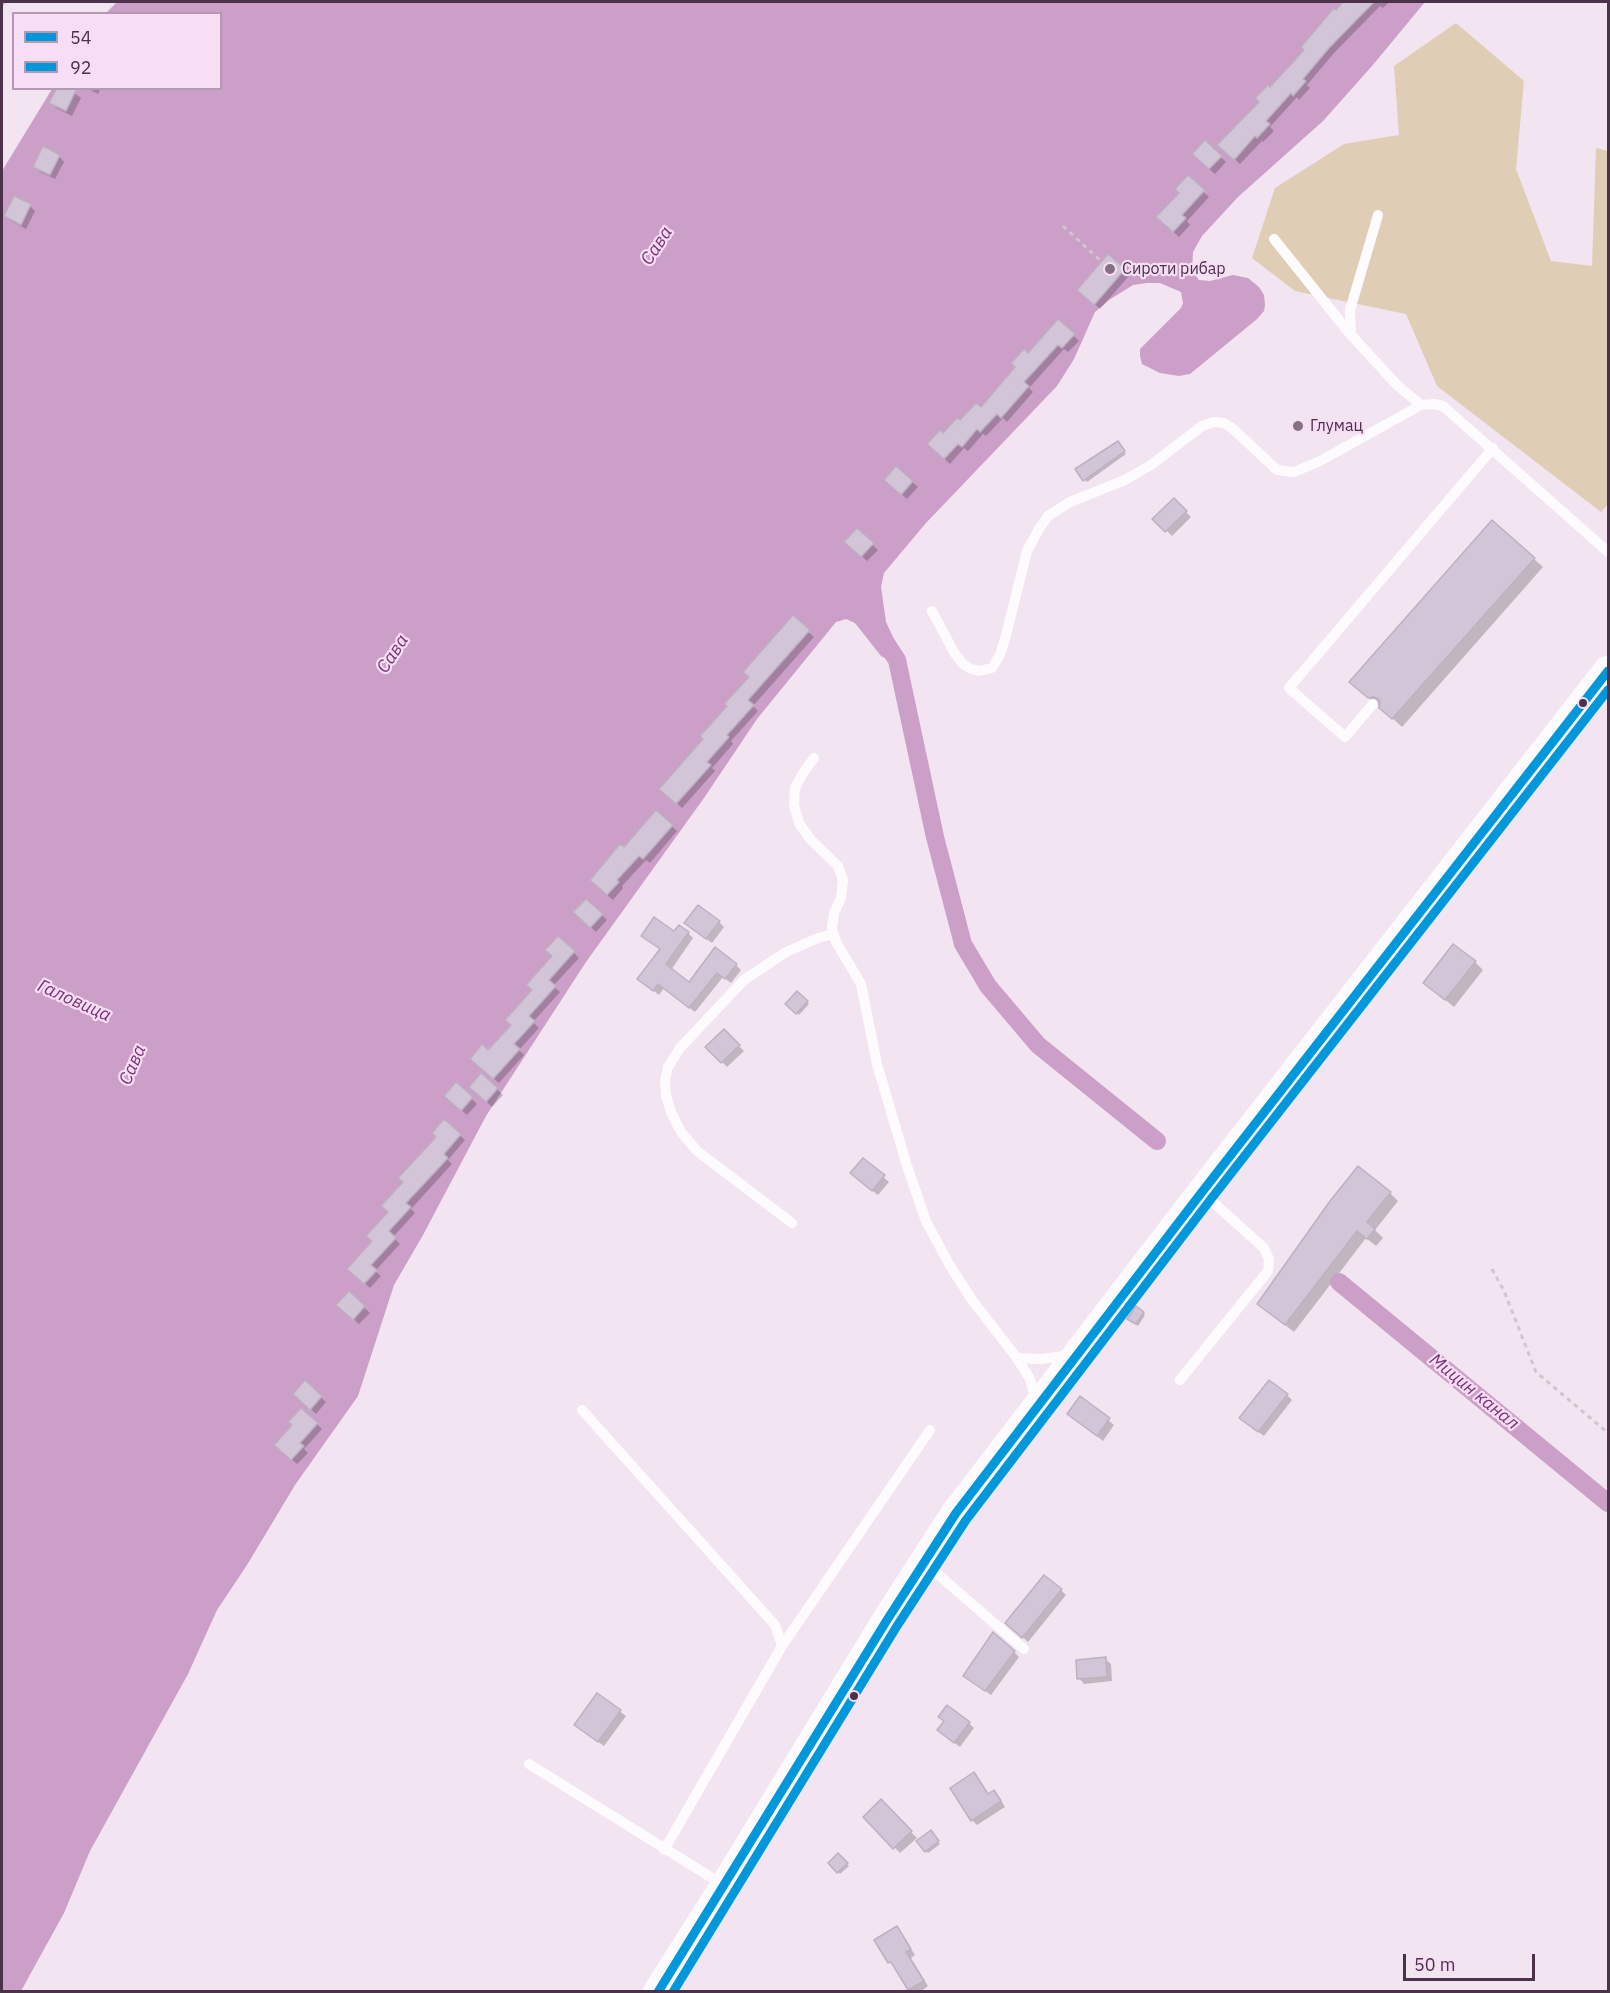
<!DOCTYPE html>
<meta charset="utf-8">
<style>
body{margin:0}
#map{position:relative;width:1610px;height:1993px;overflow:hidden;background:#f2e4f0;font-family:"IBM Plex Sans",sans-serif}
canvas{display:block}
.frame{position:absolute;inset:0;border:3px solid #4b324a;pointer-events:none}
.legend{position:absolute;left:12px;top:12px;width:210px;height:78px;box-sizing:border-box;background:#f8def5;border:2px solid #b399b1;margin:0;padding:8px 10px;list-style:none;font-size:18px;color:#4b324a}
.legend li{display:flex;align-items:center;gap:12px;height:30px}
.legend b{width:30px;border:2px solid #b399b1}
.scale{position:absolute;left:1403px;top:1954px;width:132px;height:27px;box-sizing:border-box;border:3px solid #4b324a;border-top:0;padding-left:8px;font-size:18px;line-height:21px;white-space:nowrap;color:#4b324a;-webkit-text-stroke:4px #f8def5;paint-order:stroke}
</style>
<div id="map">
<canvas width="1610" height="1993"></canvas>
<div class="frame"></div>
<ul class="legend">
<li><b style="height:8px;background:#0098da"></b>54</li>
<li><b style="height:8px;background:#0098da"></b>92</li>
</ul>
<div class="scale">50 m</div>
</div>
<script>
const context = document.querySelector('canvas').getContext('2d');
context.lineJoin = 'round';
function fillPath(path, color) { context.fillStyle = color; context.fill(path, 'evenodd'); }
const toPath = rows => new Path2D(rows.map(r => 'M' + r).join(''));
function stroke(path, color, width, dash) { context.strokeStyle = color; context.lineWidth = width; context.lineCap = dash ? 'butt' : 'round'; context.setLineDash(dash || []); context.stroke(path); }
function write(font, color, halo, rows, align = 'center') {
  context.font = font + ' "IBM Plex Sans",sans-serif'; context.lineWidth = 4.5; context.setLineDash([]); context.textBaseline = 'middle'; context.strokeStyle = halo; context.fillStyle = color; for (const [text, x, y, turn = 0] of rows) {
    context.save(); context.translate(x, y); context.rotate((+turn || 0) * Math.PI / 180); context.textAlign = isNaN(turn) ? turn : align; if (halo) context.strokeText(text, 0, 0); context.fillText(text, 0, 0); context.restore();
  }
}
fillPath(toPath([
 [1456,23,1524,81,1516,169,1551,261,1592,266,1596,148,1608,151,1608,504,1601,512,1437,386,1406,314,1295,291,1252,258,1275,188,1344,144,1399,135,1394,66]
]), '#dfcdb5');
fillPath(toPath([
 [117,2,1425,2,1372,66,1323,121,1238,197,1202,236,1193,252,1192,271,1199,280,1210,281,1233,275,1248,278,1259,287,1264,295,1265,305,1264,311,1257,319,1190,374,1179,376,1160,373,1142,364,1140,356,1140,349,1181,308,1183,303,1181,292,1160,283,1147,283,1133,285,1109,300,1095,312,1074,359,1057,386,926,523,884,573,881,587,886,622,893,637,898,653,897,660,893,662,881,656,855,623,846,619,836,622,757,719,704,798,586,962,486,1116,423,1235,394,1285,358,1396,295,1485,247,1565,217,1610,188,1674,90,1851,64,1913,21,1991,2,1992,2,171,52,89,220,88,220,14,106,13]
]), '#cb9fc8');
fillPath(toPath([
 [1345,2,1389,2,1383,8,1380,6,1334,53,1307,85,1310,88,1299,100,1297,97,1270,127,1274,131,1263,142,1262,141,1240,164,1219,145,1261,102,1270,89,1306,50],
 [67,88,81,98,72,116,56,108,51,102],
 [87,88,101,88,98,94],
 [1205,142,1226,162,1215,174,1199,160],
 [59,156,64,162,55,179,40,172,35,166],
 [1188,177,1209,197,1187,221,1190,225,1179,237,1158,217,1181,193],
 [30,206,35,211,26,229,11,221,6,216],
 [1124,270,1129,276,1100,309,1085,295],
 [1058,321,1079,341,1068,352,1064,349,1029,388,1033,392,1007,422,1003,418,986,436,983,434,968,451,964,448,950,464,929,444,981,409],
 [1119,445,1126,454,1087,482,1077,470],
 [897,468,918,487,907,499,891,485],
 [1174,500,1191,517,1172,536,1155,519],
 [857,530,878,550,867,561,846,542],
 [1534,559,1543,567,1402,727,1390,716,1381,705,1378,706,1360,690],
 [793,618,814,637,753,706,758,711,731,741,733,744,712,768,715,771,682,808,661,789,705,739],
 [656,812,677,831,650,863,646,860,622,886,623,888,613,900,597,886,624,849],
 [575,912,602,915,607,920,596,932],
 [719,922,724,927,712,943,691,928],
 [675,933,688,933,693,938,671,970,689,984,736,965,741,970,731,983,723,977,695,1012,664,988,659,995,639,979,662,950,643,935],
 [574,953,579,958,553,986,560,992,533,1022,539,1028,519,1050,524,1055,499,1083,477,1064,513,1026,554,957],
 [1475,962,1483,970,1454,1007,1425,983],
 [797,993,809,1004,799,1015,787,1004],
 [724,1031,744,1051,727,1067,707,1047],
 [482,1075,503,1095,492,1107,471,1087],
 [456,1084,477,1104,467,1115,451,1101],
 [444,1121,465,1140,448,1160,452,1164,411,1209,415,1213,393,1237,400,1244,375,1271,381,1276,370,1288,349,1269,374,1242,404,1182,438,1138],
 [863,1160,889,1182,878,1195,858,1179],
 [1390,1193,1398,1201,1375,1230,1383,1238,1376,1246,1366,1238,1294,1332,1259,1304],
 [349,1293,370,1313,359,1324,338,1305],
 [1143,1313,1145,1315,1138,1326,1131,1321],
 [305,1383,326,1402,316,1414,295,1394],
 [1287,1395,1292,1400,1264,1436,1246,1423],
 [1081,1398,1114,1425,1103,1441,1069,1414],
 [317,1424,322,1429,304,1449,308,1453,297,1464,276,1445],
 [1061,1590,1066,1595,1028,1642,1013,1628],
 [1014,1652,1019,1657,991,1695,965,1676],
 [1105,1659,1111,1664,1112,1681,1084,1684,1079,1678],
 [598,1695,626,1716,604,1746,582,1730],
 [969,1723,974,1728,960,1747,944,1735],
 [974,1774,989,1795,999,1797,1005,1807,977,1825,972,1820],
 [881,1801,917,1838,900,1853,865,1817],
 [933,1835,940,1844,928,1853,926,1851],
 [838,1855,849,1866,840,1874,830,1863],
 [897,1928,915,1955,911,1958,928,1986,920,1992,911,1992,896,1967,890,1962]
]), '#0003');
stroke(toPath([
 [884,640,897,660,935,837,963,944,988,986,1038,1045,1157,1141],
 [1339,1282,1608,1503]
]), '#cb9fc8', 18);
const building = toPath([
 [1343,2,1374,2,1329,48,1303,79,1306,81,1293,96,1291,93,1266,121,1270,124,1257,138,1255,136,1234,160,1217,145,1259,102,1255,98,1268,85,1270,87,1304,50,1301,47,1334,8,1336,10,1343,2],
 [57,88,77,88,66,111,49,103,57,88],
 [1205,140,1222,156,1209,169,1192,154,1205,140],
 [43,146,60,155,50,175,33,167,43,146],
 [1188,175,1205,190,1182,215,1186,218,1173,232,1156,217,1179,193,1175,189,1188,175],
 [14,196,31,204,21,225,4,216,14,196],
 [1108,254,1125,269,1094,305,1077,290,1108,254],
 [1058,319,1075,334,1062,348,1058,345,1024,382,1029,386,1001,418,997,414,980,432,977,429,962,447,958,444,944,459,927,444,940,430,943,433,957,418,960,420,976,403,981,407,1015,367,1011,363,1024,349,1028,353,1058,319],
 [1118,441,1125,451,1083,481,1075,469,1118,441],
 [896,466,913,481,901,495,884,480,896,466],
 [1174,498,1187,511,1165,532,1152,519,1174,498],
 [1492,520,1535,558,1392,719,1379,708,1380,702,1378,699,1374,697,1368,698,1349,682,1492,520],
 [857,528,874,543,861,557,844,542,857,528],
 [793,615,810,630,748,700,754,705,727,735,729,737,707,762,711,765,676,804,659,789,703,739,700,736,727,706,724,704,749,677,743,672,793,615],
 [656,810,673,825,643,859,639,856,617,880,619,882,607,895,590,880,620,844,624,847,656,810],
 [586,899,603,914,590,928,573,912,586,899],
 [698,905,720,921,706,939,684,923,698,905],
 [654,917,674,931,679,925,689,932,666,964,689,982,715,947,737,964,725,979,717,973,689,1008,658,984,653,991,637,979,660,949,641,936,654,917],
 [558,936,575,951,549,980,556,986,529,1016,535,1021,514,1044,520,1049,493,1079,470,1059,482,1044,488,1050,511,1025,505,1020,532,990,526,985,552,956,545,950,558,936],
 [1453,944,1476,961,1445,1000,1423,983,1453,944],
 [797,991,808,1001,796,1014,785,1004,797,991],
 [724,1029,740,1045,721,1063,705,1047,724,1029],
 [481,1073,498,1088,486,1102,469,1087,481,1073],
 [456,1082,473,1097,461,1111,444,1096,456,1082],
 [444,1119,461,1134,444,1154,448,1158,406,1203,411,1207,389,1231,396,1238,371,1265,377,1270,364,1284,347,1269,372,1241,366,1236,388,1212,381,1206,403,1182,398,1178,436,1137,432,1133,444,1119],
 [863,1158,885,1175,872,1191,850,1173,863,1158],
 [1358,1166,1391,1192,1367,1222,1375,1229,1367,1239,1357,1231,1285,1325,1257,1304,1330,1201,1358,1166],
 [349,1291,365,1306,353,1320,336,1305,349,1291],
 [1136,1306,1144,1312,1136,1324,1127,1319,1136,1306],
 [305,1380,322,1396,310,1410,293,1394,305,1380],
 [1269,1380,1288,1394,1258,1432,1239,1418,1269,1380],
 [1080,1396,1110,1418,1097,1436,1067,1414,1080,1396],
 [301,1408,318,1423,300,1443,304,1446,291,1460,274,1445,292,1425,288,1422,301,1408],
 [1044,1575,1062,1589,1022,1638,1005,1623,1044,1575],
 [993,1632,1015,1651,985,1691,963,1676,993,1632],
 [1106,1657,1107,1677,1077,1679,1076,1660,1106,1657],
 [597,1693,621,1710,598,1742,574,1725,597,1693],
 [947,1705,970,1722,954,1743,937,1730,944,1721,938,1717,947,1705],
 [974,1772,988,1794,994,1790,1001,1801,971,1821,950,1788,974,1772],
 [881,1799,912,1831,893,1849,863,1817,881,1799],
 [931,1830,939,1841,925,1852,916,1841,931,1830],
 [838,1853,848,1863,837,1873,828,1863,838,1853],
 [897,1926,911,1949,906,1952,924,1981,908,1990,891,1962,888,1963,874,1940,897,1926]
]);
fillPath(building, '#d3c5d8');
stroke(building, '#bdb0c2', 1.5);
stroke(toPath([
 [2,5,5,2],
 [1063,226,1101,261],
 [1492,1269,1504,1291,1536,1372,1608,1433]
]), '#cfc6ce', 3, [4.5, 4.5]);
stroke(toPath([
 [1274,239,1351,335,1397,385,1421,405],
 [1351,335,1350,310,1378,215],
 [932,611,955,654,963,664,971,669,979,671,992,668,1000,655,1006,635,1027,551,1039,529,1048,516,1070,502,1125,480,1151,465,1202,426,1214,422,1224,423,1232,428,1277,470,1294,472,1320,461,1421,405,1434,404,1443,406,1608,552],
 [1373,704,1345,737,1289,688,1493,448],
 [814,758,803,773,795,788,794,805,799,823,811,840,838,866,843,880,841,898,834,913,832,928,836,942,861,984,877,1064,907,1166,926,1221,949,1264,972,1300,1017,1358,1030,1379,1036,1400],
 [792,1223,697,1151,681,1132,671,1112,666,1095,665,1080,668,1067,680,1048,744,980,786,952,818,938,834,934],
 [1017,1358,1041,1359,1071,1355],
 [1180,1380,1268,1271,1269,1259,1264,1248,1204,1194],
 [582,1410,775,1625,782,1646,664,1850],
 [926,1564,1024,1649],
 [782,1646,930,1430],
 [529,1764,725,1886]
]), '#fdfbfd', 10);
stroke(toPath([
 [658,1992,725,1886,887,1620,956,1513,1202,1192,1608,671]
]), '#fdfbfd', 30);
stroke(toPath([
 [658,1992,887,1620,956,1513,1202,1192,1608,671]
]), '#0098da', 9);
stroke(toPath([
 [673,1992,897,1626,966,1520,1211,1199,1608,690]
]), '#0098da', 9);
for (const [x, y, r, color] of [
 [1110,269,6,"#857084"],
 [1298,426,6,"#857084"],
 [1583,703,5,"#4b324a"],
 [854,1696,5,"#4b324a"]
]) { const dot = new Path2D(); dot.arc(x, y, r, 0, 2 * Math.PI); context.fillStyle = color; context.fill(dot); stroke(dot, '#f8def5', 2); }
write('16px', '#4b324a', '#f8def5', [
 ["Сироти рибар",1122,269],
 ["Глумац",1310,426]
], 'left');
write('italic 18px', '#783376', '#f8def5', [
 ["Сава",657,246,-57],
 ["Сава",393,654,-57],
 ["Галовица",74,1001,24],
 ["Сава",133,1065,-67],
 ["Мицин канал",1474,1392,39]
]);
</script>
